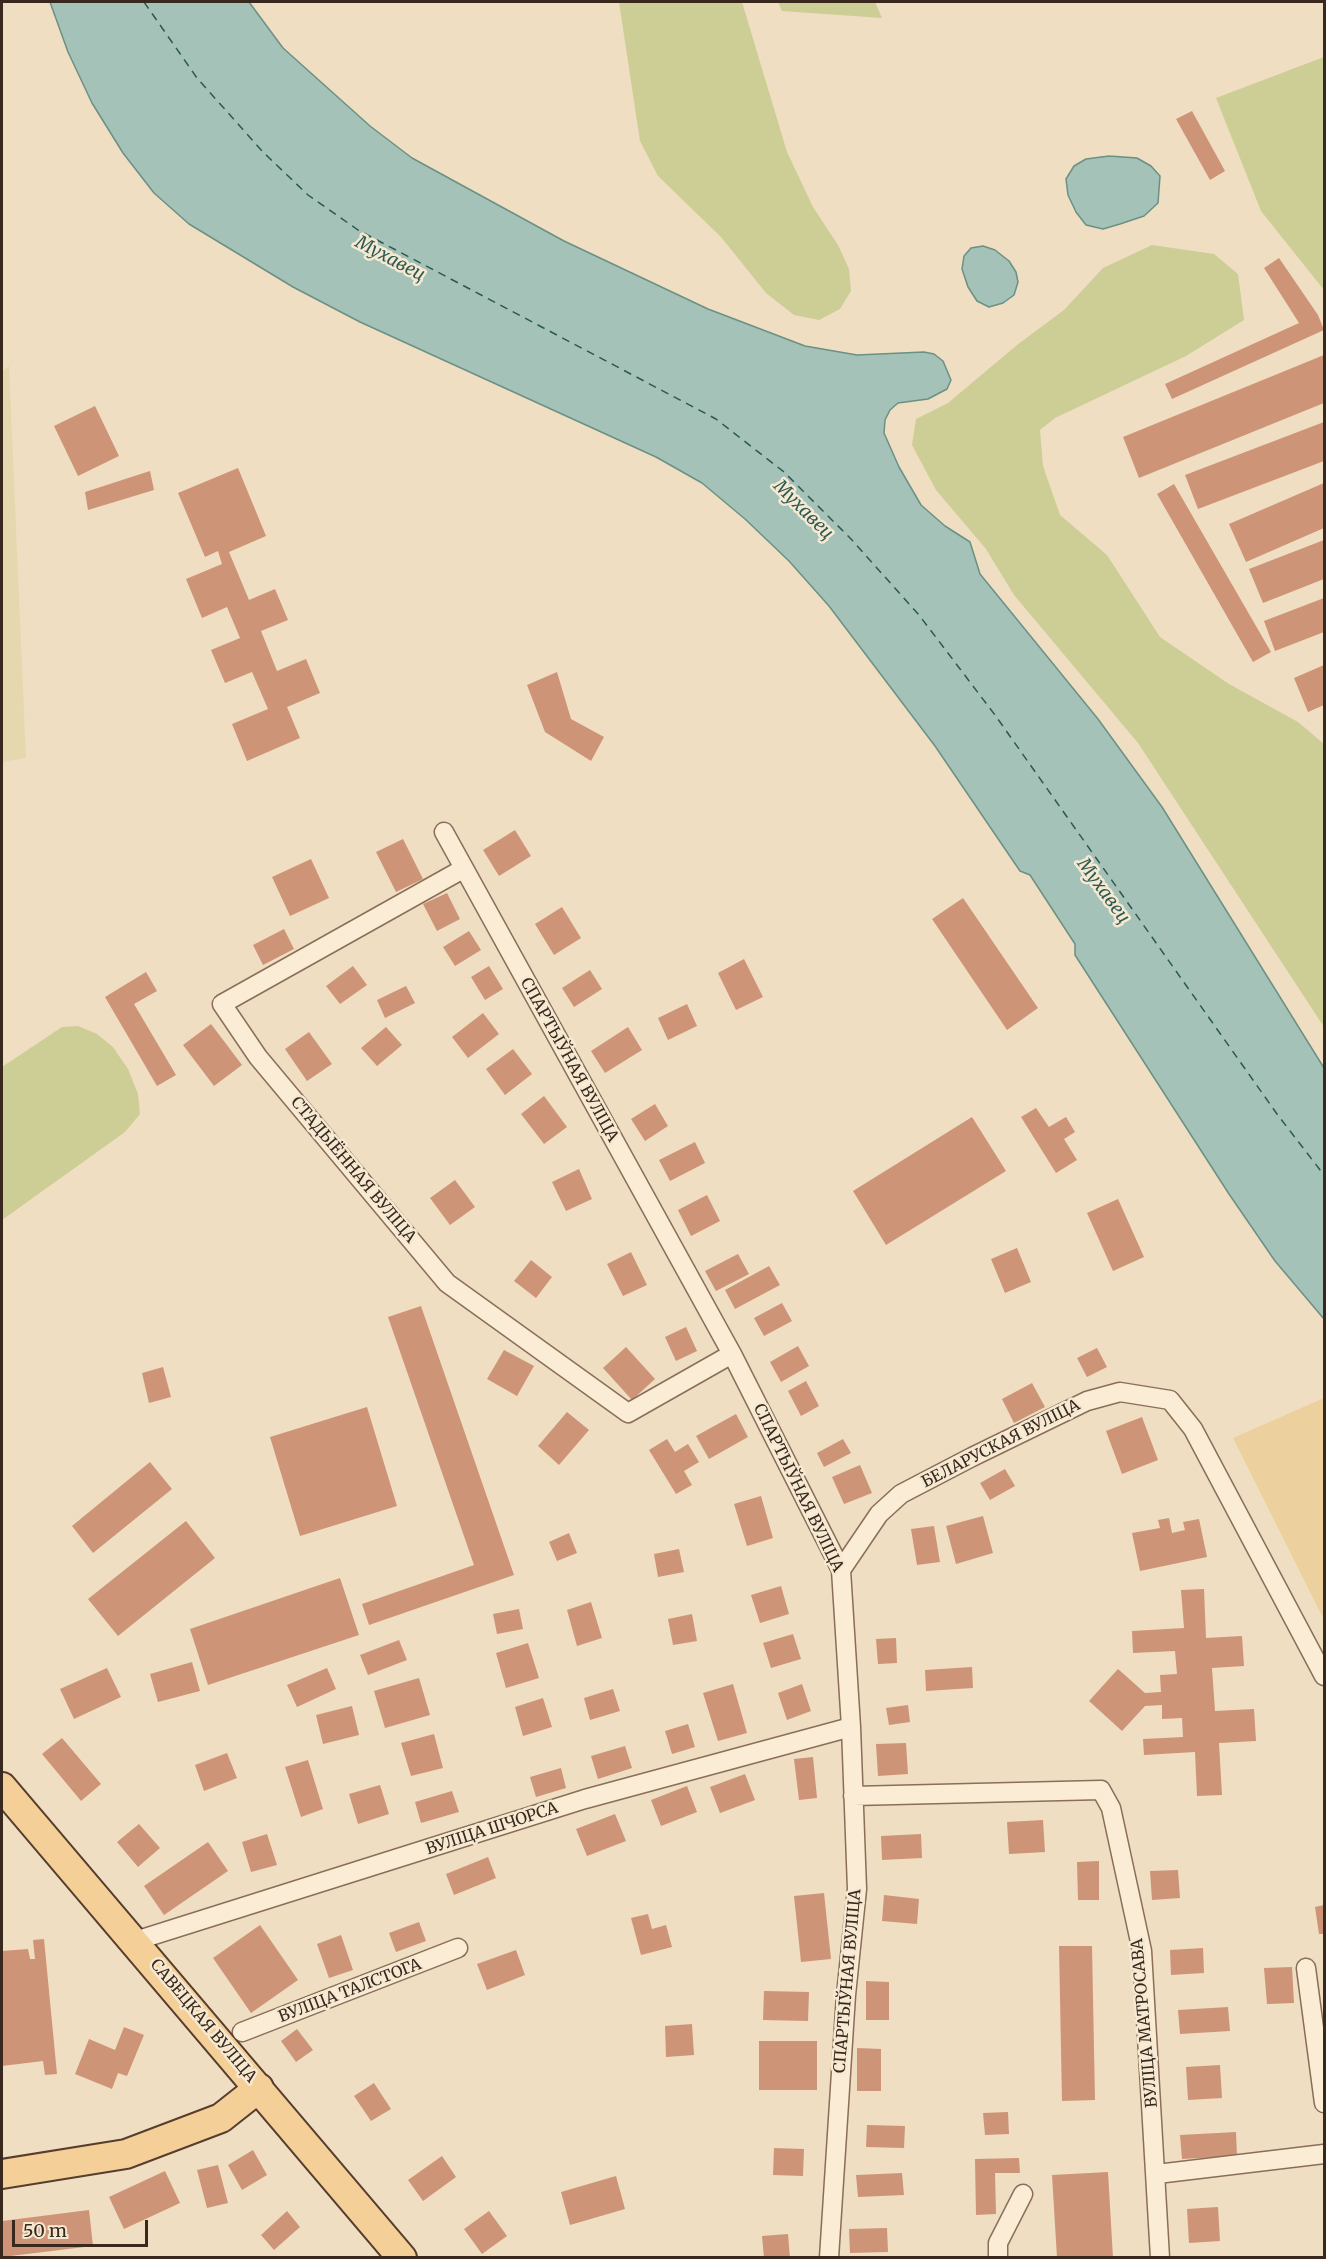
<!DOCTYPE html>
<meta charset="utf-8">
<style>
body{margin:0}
#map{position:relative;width:1326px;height:2259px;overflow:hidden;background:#efdec2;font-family:Merriweather,serif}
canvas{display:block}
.frame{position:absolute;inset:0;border:3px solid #39281d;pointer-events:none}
.scale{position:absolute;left:12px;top:2220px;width:136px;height:27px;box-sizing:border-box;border:3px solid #39281d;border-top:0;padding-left:8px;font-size:18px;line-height:21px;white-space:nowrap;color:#39281d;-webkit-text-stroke:4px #f6e9d2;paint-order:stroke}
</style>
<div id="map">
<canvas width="1326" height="2259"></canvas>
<div class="frame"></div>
<div class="scale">50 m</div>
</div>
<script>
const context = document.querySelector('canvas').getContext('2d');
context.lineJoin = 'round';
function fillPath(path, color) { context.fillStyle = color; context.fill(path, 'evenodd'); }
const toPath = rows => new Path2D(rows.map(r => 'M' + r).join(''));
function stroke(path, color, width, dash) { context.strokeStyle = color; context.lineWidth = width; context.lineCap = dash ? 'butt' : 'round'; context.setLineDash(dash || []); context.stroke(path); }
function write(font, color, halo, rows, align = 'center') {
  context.font = font + ' Merriweather,serif'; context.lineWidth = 5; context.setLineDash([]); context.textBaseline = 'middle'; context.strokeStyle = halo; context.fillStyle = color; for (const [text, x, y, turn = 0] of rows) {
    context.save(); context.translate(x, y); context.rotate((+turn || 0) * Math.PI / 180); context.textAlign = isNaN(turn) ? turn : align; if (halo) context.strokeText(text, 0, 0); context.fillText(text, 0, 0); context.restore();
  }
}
fillPath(toPath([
 [9,366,26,758,2,762,2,372]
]), '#e5d8af');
fillPath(toPath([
 [619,2,742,2,787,152,813,207,838,245,849,269,851,291,840,309,819,320,794,315,766,293,721,237,658,176,640,141],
 [778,2,875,2,882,18,782,11],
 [1324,57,1324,290,1261,211,1216,98],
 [1152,245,1214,254,1238,274,1244,320,1186,356,1055,418,1040,430,1043,466,1060,515,1107,555,1160,637,1229,684,1298,722,1324,744,1324,1027,1138,743,1014,595,986,549,936,490,912,445,916,419,948,403,1017,345,1064,310,1103,268],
 [78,1026,97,1034,113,1047,128,1069,138,1094,140,1114,125,1132,2,1220,2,1067,62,1027]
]), '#ccce95');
fillPath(toPath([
 [1324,1398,1324,1620,1233,1438]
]), '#ecd19e');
const water = toPath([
 [50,2,249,2,283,48,370,126,412,158,564,241,708,309,805,346,857,355,924,352,934,354,943,361,951,380,947,389,928,399,898,403,890,410,885,420,884,433,899,467,921,505,945,526,970,542,980,574,1098,719,1162,807,1324,1068,1324,1319,1275,1261,1229,1194,1075,955,1075,944,1030,875,1020,871,935,746,829,606,789,561,745,519,702,483,656,457,360,322,293,287,189,224,154,193,123,153,92,103,68,52,50,2],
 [1109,156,1137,158,1151,166,1160,176,1158,203,1144,216,1120,224,1103,229,1086,225,1076,212,1068,195,1066,179,1074,166,1086,159,1109,156],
 [983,246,995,250,1009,261,1016,272,1018,282,1014,295,1003,303,989,307,977,301,968,287,962,269,964,256,971,248,983,246]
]);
fillPath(water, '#a4c2b7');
stroke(water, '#6b9084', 1.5);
stroke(toPath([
 [144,2,197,78,263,152,308,195,358,230,716,419,784,472,851,539,919,615,995,715,1277,1114,1324,1175]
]), '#2c5952', 1.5, [8, 6]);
fillPath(toPath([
 [1192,111,1225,171,1210,180,1176,119],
 [1279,258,1318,315,1324,330,1172,399,1165,384,1299,323,1264,268],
 [1324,355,1324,403,1139,478,1123,437],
 [95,406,119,456,78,476,54,426],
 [1324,422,1324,461,1198,509,1185,475],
 [238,468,266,536,229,552,249,600,275,589,288,620,261,631,277,671,306,659,320,693,287,707,300,738,247,761,232,724,268,709,252,672,225,683,211,650,240,638,227,607,202,618,186,579,222,564,218,551,205,557,178,493],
 [150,471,154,490,88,510,85,492],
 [1324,483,1324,528,1246,562,1229,524],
 [1174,484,1271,652,1253,662,1157,494],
 [1324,540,1324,579,1263,603,1249,569],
 [1324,598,1324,632,1275,651,1264,621],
 [1324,665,1324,705,1308,712,1294,678],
 [557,672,571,719,604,737,591,761,545,732,527,685],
 [515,830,531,856,499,876,483,850],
 [403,839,423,879,396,892,376,852],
 [311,859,329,898,290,916,272,877],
 [447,893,460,919,437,931,423,904],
 [963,898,1038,1008,1007,1030,932,919],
 [562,907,581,938,554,955,535,924],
 [284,929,294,949,263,965,253,945],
 [469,931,481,950,455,966,443,947],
 [744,959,763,997,736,1010,718,973],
 [353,966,367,985,340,1004,326,986],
 [489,966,503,989,485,1000,471,977],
 [590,970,602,989,574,1007,562,988],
 [146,972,157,991,134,1004,176,1075,157,1086,105,997],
 [406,986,415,1003,385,1018,377,1000],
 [687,1004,697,1026,668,1040,658,1018],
 [483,1013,499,1034,468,1058,452,1037],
 [211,1024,242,1065,214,1086,183,1045],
 [386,1027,402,1045,377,1066,361,1048],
 [628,1027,642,1050,605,1073,591,1051],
 [309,1032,332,1064,307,1081,285,1049],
 [513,1049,532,1074,505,1095,486,1069],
 [544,1096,567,1127,544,1144,521,1114],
 [655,1104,668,1126,645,1141,631,1119],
 [1036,1108,1049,1127,1066,1117,1075,1132,1064,1139,1077,1160,1056,1173,1021,1117],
 [972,1117,1006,1171,886,1245,853,1191],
 [695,1142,705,1163,670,1181,659,1160],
 [579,1169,592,1199,566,1211,552,1182],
 [455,1180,475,1207,450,1225,430,1198],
 [707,1195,720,1221,691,1236,678,1210],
 [1118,1199,1144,1257,1113,1271,1087,1213],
 [1017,1248,1031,1282,1005,1293,991,1259],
 [631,1252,647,1285,623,1296,607,1264],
 [738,1254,749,1274,716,1291,705,1271],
 [531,1260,552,1277,536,1298,514,1281],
 [769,1266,780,1285,735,1309,725,1290],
 [782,1303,792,1321,764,1336,754,1318],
 [421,1306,514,1575,369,1625,362,1604,474,1565,388,1317],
 [686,1327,697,1351,676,1361,665,1337],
 [798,1346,809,1366,781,1382,770,1362],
 [626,1347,655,1379,632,1400,603,1368],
 [1097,1348,1107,1367,1087,1377,1077,1358],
 [504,1350,534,1366,517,1396,487,1379],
 [163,1367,171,1397,149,1403,142,1373],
 [806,1381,819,1406,801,1416,788,1391],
 [1032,1383,1045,1407,1014,1423,1002,1399],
 [367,1407,397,1506,300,1536,270,1437],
 [567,1412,589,1430,559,1465,538,1446],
 [736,1414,748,1437,709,1459,696,1436],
 [1142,1417,1158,1460,1122,1474,1106,1431],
 [667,1439,675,1452,688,1444,699,1462,684,1471,692,1485,676,1494,649,1450],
 [843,1439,851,1453,824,1467,817,1453],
 [150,1462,172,1489,93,1553,72,1526],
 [860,1465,872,1493,844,1504,832,1477],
 [1005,1469,1015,1486,990,1500,980,1483],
 [761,1496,773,1538,747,1546,734,1504],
 [983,1516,993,1553,956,1564,946,1526],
 [1169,1518,1172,1533,1185,1530,1183,1522,1199,1519,1207,1557,1140,1571,1132,1533,1160,1528,1158,1520],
 [186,1521,215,1558,118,1636,88,1599],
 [934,1526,940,1562,917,1565,911,1529],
 [569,1533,577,1553,557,1561,549,1542],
 [679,1549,684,1572,658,1577,654,1554],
 [340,1578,359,1635,208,1685,190,1629],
 [781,1586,789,1614,760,1623,751,1595],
 [1204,1589,1206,1638,1242,1636,1244,1666,1212,1668,1215,1711,1254,1709,1256,1741,1219,1743,1222,1795,1197,1796,1195,1752,1144,1755,1143,1739,1183,1737,1182,1718,1162,1719,1162,1705,1145,1706,1122,1731,1089,1701,1118,1669,1145,1693,1161,1692,1160,1675,1177,1674,1175,1651,1133,1653,1132,1631,1184,1628,1181,1590],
 [591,1602,602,1638,577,1646,567,1610],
 [519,1609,523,1629,497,1634,493,1614],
 [692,1614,697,1641,673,1645,668,1619],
 [793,1634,801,1659,771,1668,763,1643],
 [896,1638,897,1663,878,1664,876,1639],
 [399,1640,407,1660,368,1675,360,1655],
 [528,1643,539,1678,506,1688,496,1653],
 [192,1662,200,1691,158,1702,150,1674],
 [972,1667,973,1688,926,1691,925,1670],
 [107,1668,121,1697,74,1719,60,1689],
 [327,1668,336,1689,297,1707,287,1685],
 [419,1678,430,1715,385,1728,374,1691],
 [733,1684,747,1733,718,1741,703,1693],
 [802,1684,811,1711,787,1720,778,1693],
 [613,1689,620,1711,590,1720,584,1698],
 [543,1698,552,1727,523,1736,515,1707],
 [908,1705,910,1722,889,1725,886,1708],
 [352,1706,359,1735,323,1744,316,1715],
 [688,1724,695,1747,672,1754,665,1731],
 [434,1734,443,1768,411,1776,401,1743],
 [62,1738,101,1784,81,1801,42,1754],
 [906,1743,908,1774,878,1776,876,1744],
 [625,1746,632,1768,598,1779,591,1756],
 [227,1753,237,1778,204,1791,195,1765],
 [813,1757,817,1798,799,1800,794,1759],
 [308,1760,323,1809,301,1817,285,1767],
 [561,1768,566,1788,536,1797,530,1777],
 [745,1774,755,1800,720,1813,710,1787],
 [380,1785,389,1814,358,1824,349,1794],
 [687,1786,697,1812,661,1826,651,1800],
 [452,1791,459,1812,421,1823,415,1802],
 [615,1814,626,1841,587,1856,576,1829],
 [1043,1820,1045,1852,1009,1854,1007,1822],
 [139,1824,160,1848,138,1867,117,1842],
 [267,1834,277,1865,251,1872,242,1842],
 [921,1834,922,1858,882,1860,881,1836],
 [208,1842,228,1871,164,1915,144,1886],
 [488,1857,496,1878,454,1895,446,1874],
 [1099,1861,1099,1900,1078,1900,1077,1862],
 [1178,1870,1180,1898,1152,1900,1150,1871],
 [824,1893,831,1959,801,1962,794,1896],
 [884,1895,919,1899,917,1924,882,1921],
 [1324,1905,1324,1934,1319,1934,1315,1907],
 [648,1914,652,1929,666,1925,672,1947,641,1955,631,1918],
 [419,1922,426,1941,396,1952,389,1933],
 [260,1925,298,1980,251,2013,213,1958],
 [341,1935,353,1970,329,1978,317,1944],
 [44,1939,57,2074,45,2075,43,2061,2,2066,2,1951,28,1949,30,1959,35,1959,33,1940],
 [1059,1946,1092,1946,1095,2100,1062,2101],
 [1203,1948,1204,1973,1171,1975,1170,1950],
 [516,1950,525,1975,487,1990,477,1964],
 [1292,1967,1294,2003,1267,2004,1264,1968],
 [866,1981,889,1982,889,2020,866,2020],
 [764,1991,809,1992,808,2021,763,2020],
 [1228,2007,1230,2031,1180,2034,1178,2010],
 [692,2024,694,2055,666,2057,665,2026],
 [124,2027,144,2035,127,2076,118,2073,112,2089,75,2074,89,2039,115,2050],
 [297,2029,313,2050,296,2062,281,2041],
 [759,2041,817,2041,817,2090,759,2090],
 [857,2048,881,2049,881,2091,857,2091],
 [1220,2065,1222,2098,1188,2100,1186,2067],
 [374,2083,391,2109,371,2121,354,2096],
 [1008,2112,1009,2134,985,2135,983,2113],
 [867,2125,905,2126,904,2148,866,2147],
 [1236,2132,1237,2156,1182,2159,1180,2135],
 [774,2148,804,2149,803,2176,773,2175],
 [253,2150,267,2175,242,2190,228,2165],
 [442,2156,456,2177,423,2201,408,2180],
 [1019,2158,1020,2173,995,2173,996,2214,976,2215,975,2159],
 [218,2165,228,2203,207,2208,197,2170],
 [165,2171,180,2203,124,2229,109,2197],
 [1108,2172,1113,2258,1057,2258,1052,2175],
 [902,2173,904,2195,858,2197,856,2175],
 [616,2176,625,2209,570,2225,561,2192],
 [1218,2207,1220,2241,1189,2243,1187,2209],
 [89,2210,93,2246,2,2257,2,2221],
 [287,2211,300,2227,274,2250,261,2235],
 [489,2211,507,2236,482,2254,464,2229],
 [887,2228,888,2252,850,2253,849,2229],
 [788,2234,790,2258,764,2258,762,2236]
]), '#ce9477');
const street = toPath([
 [444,832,732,1354,841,1570,851,1727,857,1889,846,1995,829,2258],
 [463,869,222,1004,258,1057,447,1283,628,1413,732,1354],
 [841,1570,879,1514,901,1494,972,1457,1087,1401,1120,1392,1170,1400,1193,1429,1324,1676],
 [853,1796,1101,1790,1111,1808,1142,1951,1160,2258],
 [135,1941,585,1799,851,1727],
 [1306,1968,1324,2103],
 [242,2032,458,1948],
 [1157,2174,1324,2154],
 [998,2258,998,2243,1023,2194]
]);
const primary = toPath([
 [2,1787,402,2258],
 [2,2174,126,2154,221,2118,259,2088]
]);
stroke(street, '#8a6e59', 21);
stroke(primary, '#573d2d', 32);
stroke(street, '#faecd5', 18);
stroke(primary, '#f4cf98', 28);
write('16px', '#39281d', '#f6e9d2', [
 ["СПАРТЫЎНАЯ ВУЛІЦА",569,1060,61],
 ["СТАДЫЁННАЯ ВУЛІЦА",353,1170,50],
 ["БЕЛАРУСКАЯ ВУЛІЦА",1001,1444,-27],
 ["СПАРТЫЎНАЯ ВУЛІЦА",798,1488,64],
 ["ВУЛІЦА ШЧОРСА",492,1829,-18],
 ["СПАРТЫЎНАЯ ВУЛІЦА",848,1981,-85],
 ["ВУЛІЦА ТАЛСТОГА",350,1991,-21],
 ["САВЕЦКАЯ ВУЛІЦА",203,2021,50],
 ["ВУЛІЦА МАТРОСАВА",1145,2023,-95]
]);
write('italic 18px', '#2c5952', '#f6e9d2', [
 ["Мухавец",390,259,28],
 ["Мухавец",803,510,45],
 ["Мухавец",1103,891,54]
]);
</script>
